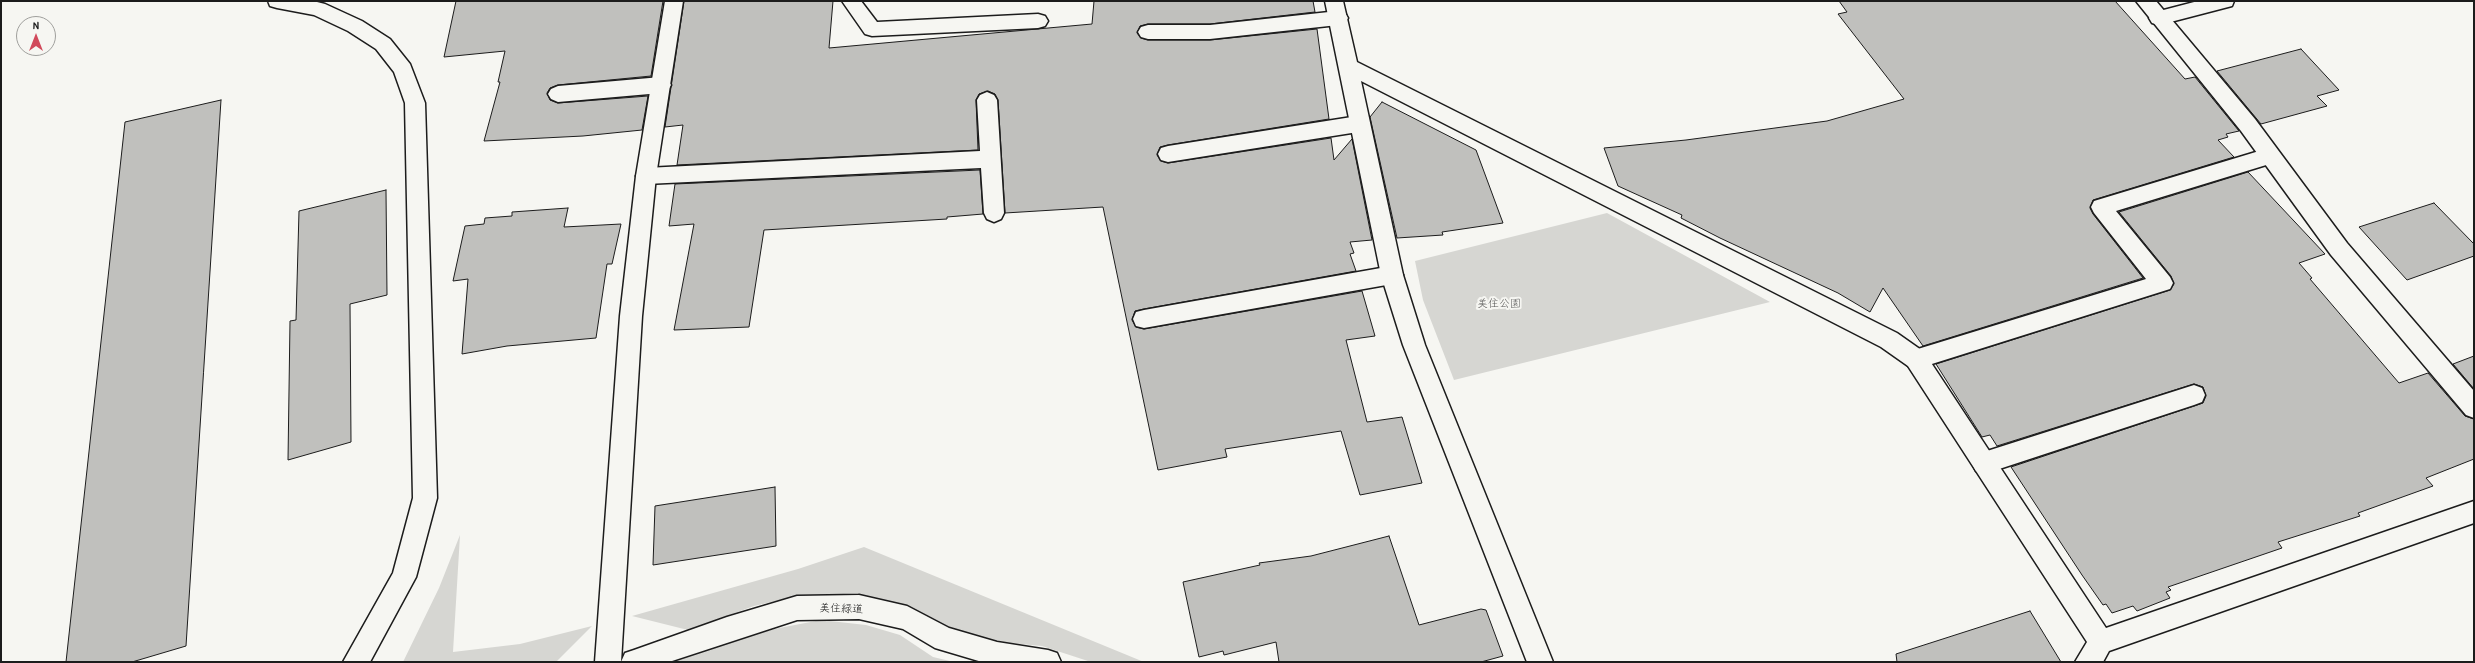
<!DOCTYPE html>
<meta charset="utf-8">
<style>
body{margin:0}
#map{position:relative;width:2475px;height:663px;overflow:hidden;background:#f6f6f2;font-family:"Patrick Hand",sans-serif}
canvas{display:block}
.frame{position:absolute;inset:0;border:2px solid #1c1c1c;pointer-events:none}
.north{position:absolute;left:16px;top:16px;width:40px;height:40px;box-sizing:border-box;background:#f6f6f2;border:1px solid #9f9f9c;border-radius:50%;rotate:0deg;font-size:11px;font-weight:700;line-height:16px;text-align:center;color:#1c1c1c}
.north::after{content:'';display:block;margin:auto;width:14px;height:18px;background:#d1495b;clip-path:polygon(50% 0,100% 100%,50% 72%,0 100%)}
</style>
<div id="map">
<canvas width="2475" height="663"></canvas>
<div class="frame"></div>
<div class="north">N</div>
</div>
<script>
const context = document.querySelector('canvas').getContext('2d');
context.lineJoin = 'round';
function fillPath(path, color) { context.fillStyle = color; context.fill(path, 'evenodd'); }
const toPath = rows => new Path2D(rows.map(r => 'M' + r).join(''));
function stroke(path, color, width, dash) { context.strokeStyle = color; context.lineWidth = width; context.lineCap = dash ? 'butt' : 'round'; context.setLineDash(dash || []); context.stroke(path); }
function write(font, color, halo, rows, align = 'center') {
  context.font = font + ' "Patrick Hand","Klee One",sans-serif'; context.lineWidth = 4; context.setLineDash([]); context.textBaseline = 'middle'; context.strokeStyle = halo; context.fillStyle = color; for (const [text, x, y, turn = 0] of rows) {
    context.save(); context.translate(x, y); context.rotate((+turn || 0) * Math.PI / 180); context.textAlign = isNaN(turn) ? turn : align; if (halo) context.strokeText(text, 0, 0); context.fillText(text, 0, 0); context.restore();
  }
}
fillPath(toPath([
 [1607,213,1770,302,1454,380,1423,300,1415,261],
 [460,535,453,652,520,644,592,626,556,662,403,662,439,588],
 [864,547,1144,662,1091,662,1042,646,1009,643,962,634,916,610,863,598,797,596,754,606,688,630,632,616,798,569],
 [821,620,866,625,900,635,933,657,954,662,669,662,671,659,774,629]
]), '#d6d6d2');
const building = toPath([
 [456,1,663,1,651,76,558,85,550,88,547,93,550,100,558,103,648,96,642,130,583,136,484,141,500,82,498,82,505,51,444,57,456,1],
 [684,1,833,1,829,48,1092,24,1094,1,1313,1,1315,12,1210,24,1148,24,1140,26,1137,33,1141,38,1148,40,1210,40,1317,29,1329,119,1168,145,1160,147,1157,155,1161,161,1168,163,1331,138,1334,160,1352,139,1372,240,1350,242,1354,253,1350,254,1356,271,1144,309,1135,311,1132,320,1136,327,1144,329,1362,291,1375,336,1346,340,1367,422,1402,417,1422,483,1360,495,1341,431,1225,449,1227,457,1158,470,1103,207,1005,213,998,100,995,94,988,91,979,94,976,100,978,150,677,165,683,125,665,127,684,1],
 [1839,1,2115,1,2185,79,2195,77,2239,131,2226,134,2228,137,2218,140,2234,157,2093,200,2090,208,2093,214,2143,278,1923,346,1883,288,1870,312,1838,293,1720,238,1681,218,1682,215,1618,186,1604,148,1686,140,1827,121,1904,99,1838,14,1847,12,1839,1],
 [2301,49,2339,90,2317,96,2327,106,2261,124,2217,71,2301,49],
 [221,100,186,646,132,662,66,662,125,122,221,100],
 [1382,102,1476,150,1503,223,1442,232,1443,235,1397,238,1370,117,1382,102],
 [980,170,983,214,947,217,947,219,764,230,749,327,674,330,694,224,669,226,675,184,980,170],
 [2248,172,2325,254,2299,263,2312,278,2310,279,2399,383,2428,373,2465,416,2474,419,2474,459,2426,478,2433,486,2358,513,2360,516,2278,542,2282,548,2168,587,2171,590,2166,592,2170,598,2137,611,2133,606,2112,613,2106,604,2103,605,2082,575,2011,467,2203,403,2206,396,2203,387,2194,384,1997,446,1990,435,1982,437,1936,364,2170,290,2174,284,2171,276,2119,212,2248,172],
 [386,190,387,295,350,304,351,442,288,460,290,321,296,320,299,211,386,190],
 [2434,203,2474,244,2474,256,2407,280,2359,227,2434,203],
 [568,208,564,227,621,224,612,264,607,264,596,338,507,346,462,354,468,279,453,281,465,226,484,224,485,218,512,216,512,212,568,208],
 [2474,356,2474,389,2453,364,2474,356],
 [775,487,776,546,653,565,655,506,775,487],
 [1389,536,1419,625,1481,609,1486,610,1503,656,1481,662,1279,662,1276,642,1224,655,1223,651,1199,657,1183,582,1260,565,1259,563,1311,556,1389,536],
 [2030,611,2061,662,1897,662,1896,654,2030,611]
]);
fillPath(building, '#c0c0bd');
stroke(building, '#1c1c1c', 1);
const lane = toPath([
 [842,1,861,1,877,22,1038,14,1045,16,1048,21,1045,26,1038,28,872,36,865,34,842,1],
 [2198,1,2234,1,2232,6,2159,25,2152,23,2149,18,2152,13,2198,1],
 [1338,11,1345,13,1348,18,1345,23,1338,25,1210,39,1148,39,1141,37,1138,32,1141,27,1148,25,1210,25,1338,11],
 [661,77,668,80,671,85,668,90,661,93,558,102,551,99,548,94,551,89,558,86,661,77],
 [987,92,994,95,997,100,1004,213,1001,219,994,222,987,219,984,213,981,168,646,184,639,182,636,176,639,170,646,168,980,151,977,100,980,95,987,92],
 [1358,116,1365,118,1368,124,1365,130,1358,132,1168,162,1161,160,1158,154,1161,148,1168,146,1358,116],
 [2269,148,2276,150,2279,156,2276,162,2116,211,2170,277,2173,283,2170,289,1916,369,1908,366,1905,359,1908,352,2146,279,2094,213,2091,207,2094,201,2269,148],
 [1392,266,1400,269,1403,275,1400,281,1392,284,1144,328,1136,326,1133,319,1136,312,1144,310,1392,266],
 [2194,385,2202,388,2205,395,2202,402,2194,405,1984,474,1976,471,1972,463,1976,455,1984,452,2194,385]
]);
const street = toPath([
 [665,1,683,1,656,176,642,316,621,662,595,662,620,316,636,176,665,1],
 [1325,1,1343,1,1357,62,1897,333,1924,352,2106,628,2474,501,2474,523,2109,651,2103,662,2075,662,2087,642,1908,366,1881,347,1361,81,1403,275,1425,345,1553,662,1527,662,1403,345,1381,275,1325,1],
 [2136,1,2156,1,2255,119,2347,243,2474,391,2474,418,2466,415,2331,255,2241,131,2136,1],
 [859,595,907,606,949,628,997,642,1048,650,1057,653,1061,662,982,662,935,648,903,629,859,619,797,620,669,662,621,662,625,653,634,650,727,617,797,596,859,595]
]);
const secondary = toPath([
 [268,1,313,1,325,4,362,21,390,39,410,64,425,103,437,498,416,577,370,662,343,662,393,573,413,498,405,103,394,72,376,49,348,31,314,15,277,8,270,6,268,1]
]);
stroke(lane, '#1c1c1c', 3);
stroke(street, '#1c1c1c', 3);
stroke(secondary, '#1c1c1c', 3);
fillPath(lane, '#f6f6f2');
fillPath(street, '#f6f6f2');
fillPath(secondary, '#f6f6f2');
write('11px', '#545453', '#f6f6f2', [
 ["美住公園",1499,304]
]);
write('11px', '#1c1c1c', '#f6f6f2', [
 ["美住緑道",841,609,2]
]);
</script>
